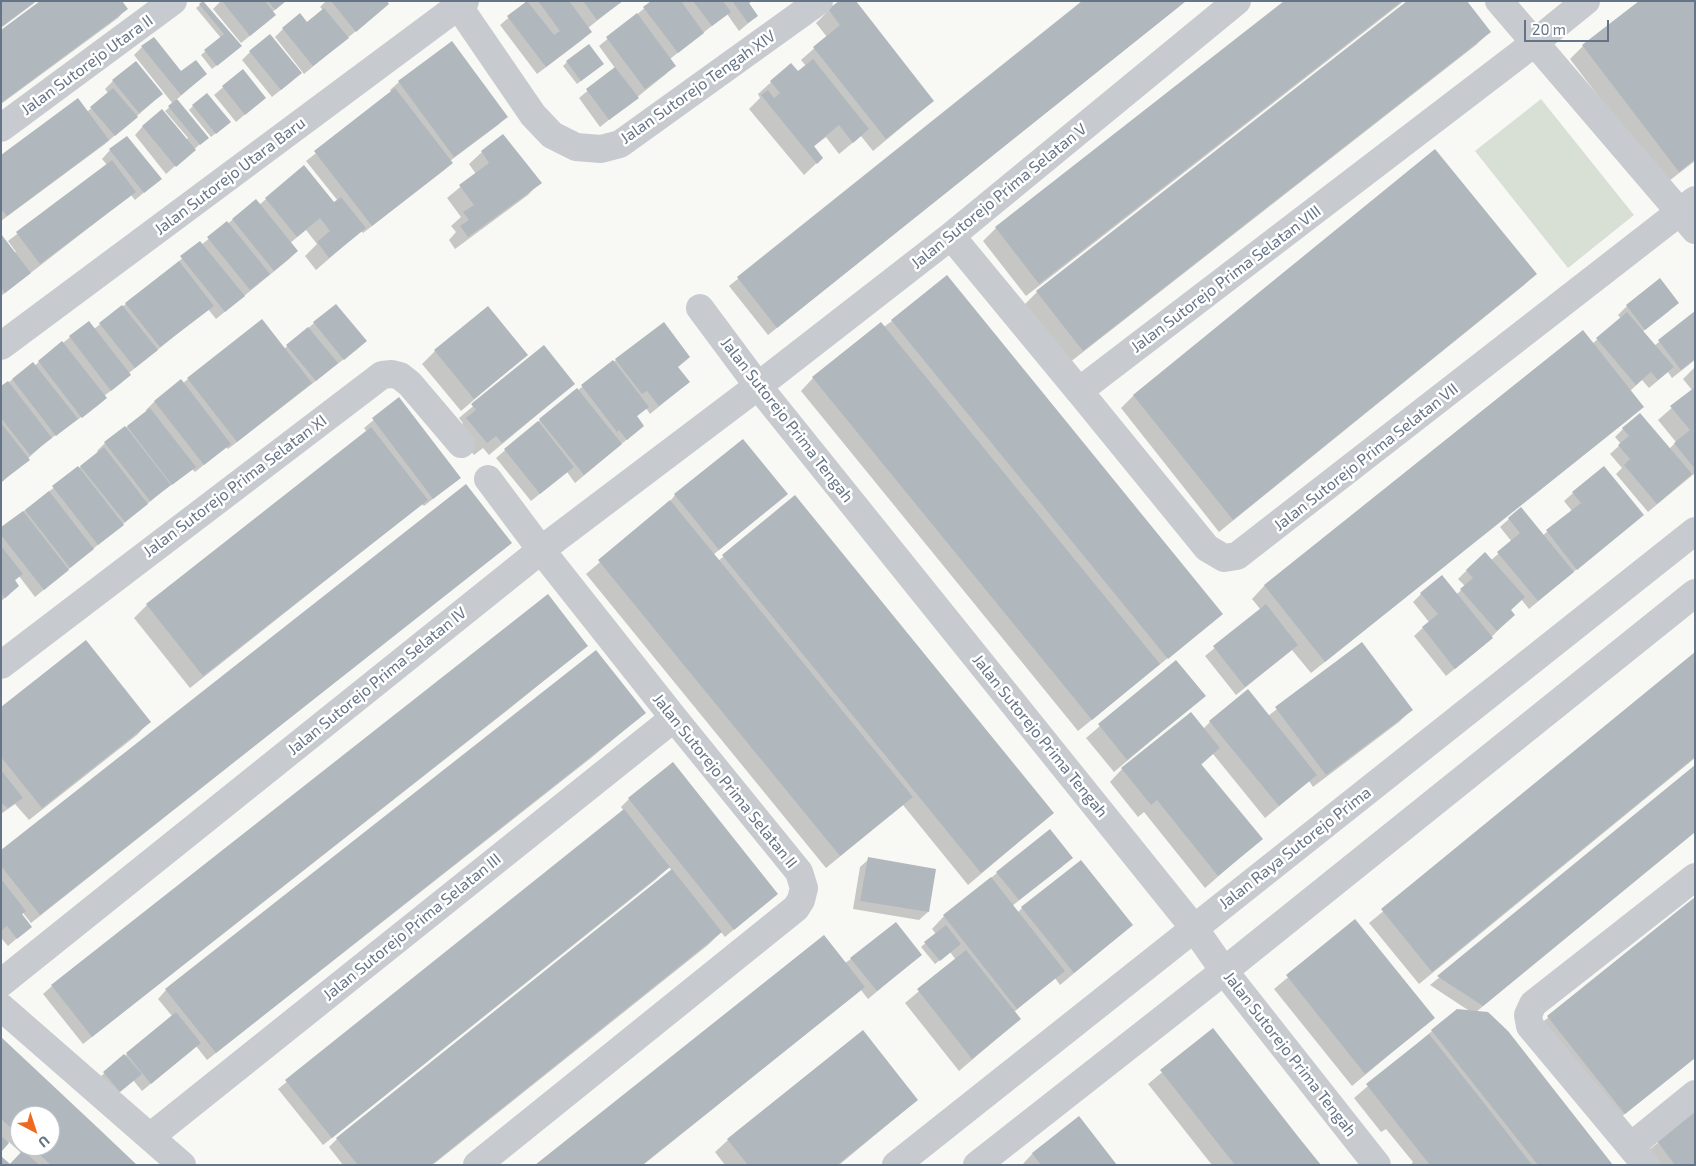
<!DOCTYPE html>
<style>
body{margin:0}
#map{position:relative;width:1696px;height:1166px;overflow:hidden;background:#f8f8f5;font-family:"Exo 2",sans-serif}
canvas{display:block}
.frame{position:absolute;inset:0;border:2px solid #657487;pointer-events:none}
.north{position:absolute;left:10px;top:1106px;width:50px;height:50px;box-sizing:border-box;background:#fff;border:1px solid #c1c7cf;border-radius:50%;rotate:140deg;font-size:14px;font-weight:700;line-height:20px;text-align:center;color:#657487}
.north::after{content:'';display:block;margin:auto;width:18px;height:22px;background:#ec6b21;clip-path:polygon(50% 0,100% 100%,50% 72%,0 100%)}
.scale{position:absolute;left:1524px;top:20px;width:85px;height:22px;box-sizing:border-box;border:2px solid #657487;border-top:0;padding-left:6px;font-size:15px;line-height:18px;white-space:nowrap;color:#657487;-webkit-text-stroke:4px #fff;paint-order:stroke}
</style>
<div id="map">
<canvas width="1696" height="1166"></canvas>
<div class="frame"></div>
<div class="north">U</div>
<div class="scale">20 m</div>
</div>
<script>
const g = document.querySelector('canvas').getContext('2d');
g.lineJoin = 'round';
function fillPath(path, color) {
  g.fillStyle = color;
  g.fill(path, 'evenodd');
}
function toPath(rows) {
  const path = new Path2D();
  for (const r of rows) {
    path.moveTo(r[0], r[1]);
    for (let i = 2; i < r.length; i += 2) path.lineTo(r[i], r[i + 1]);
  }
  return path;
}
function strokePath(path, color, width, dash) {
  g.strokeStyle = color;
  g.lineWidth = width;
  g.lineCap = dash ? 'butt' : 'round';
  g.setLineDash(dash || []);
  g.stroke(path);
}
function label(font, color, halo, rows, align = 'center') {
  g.font = font + ' "Exo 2",sans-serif';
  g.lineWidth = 5;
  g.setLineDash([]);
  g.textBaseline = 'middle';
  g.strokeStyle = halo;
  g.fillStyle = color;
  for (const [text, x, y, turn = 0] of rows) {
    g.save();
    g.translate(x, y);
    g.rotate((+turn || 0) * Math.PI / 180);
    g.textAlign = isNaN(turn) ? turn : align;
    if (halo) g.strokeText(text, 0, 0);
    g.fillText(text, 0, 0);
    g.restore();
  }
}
const green = toPath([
 [1541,99,1634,215,1568,268,1475,151]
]);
const shadow = toPath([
 [1,1,37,1,1,28],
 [221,1,286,1,272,12,266,23,241,43,213,9],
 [326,1,385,1,379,12,304,74,275,37,283,29,306,23,323,10,320,7],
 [525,1,622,1,588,28,590,32,582,40,537,74,500,25,525,4],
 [653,1,751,1,748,4,757,16,739,31,727,14,670,59,675,65,666,74,600,127,579,98,615,68,599,46],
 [1084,1,1186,1,768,335,729,286],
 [1286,1,1404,1,1026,296,983,241,996,228],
 [1641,1,1695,1,1695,161,1665,184,1570,59,1583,46],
 [204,2,236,50,212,69,201,55,221,38,196,8],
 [126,9,118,18,1,104,1,31],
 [829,10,933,101,873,151,861,136,839,154,826,137,813,147,822,158,804,175,749,109,760,98,758,94,791,64,798,73,806,66,801,60,827,37,816,23],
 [1489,32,1476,45,1069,363,1024,305,1037,292,1330,63],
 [451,43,506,117,498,125,450,161,452,163,443,171,363,233,361,231,316,270,305,256,317,244,306,230,290,243,297,251,288,260,216,319,208,309,129,373,121,383,104,396,106,398,97,406,46,442,1,483,1,388,33,364,34,366,89,322,94,329,173,267,199,242,201,245,256,201,259,205,304,167,334,204,338,201,306,161,392,93,390,90,399,82],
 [142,47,181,73,206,74,176,100,207,138,166,174,135,135,143,126,186,140,188,138,165,111,173,104,134,55],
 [250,52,292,81,272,97,242,60],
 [567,62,598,68,577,84,563,66],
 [242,71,264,98,236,122,214,95],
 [113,81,153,102,105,144,1,221,1,157,87,112,108,93,105,89],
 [193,106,225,126,211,137,189,110],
 [110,150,160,179,135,200,131,195,1,296,1,236,14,253,16,252,8,241,107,165,102,159],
 [1435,151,1536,274,1523,286,1219,532,1121,408,1133,396],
 [482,152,540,182,528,195,455,249,449,240,456,232,451,226,461,217,447,198,476,174,469,164],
 [1659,280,1669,311,1642,332,1654,346,1695,312,1695,360,1672,378,1668,372,1649,388,1642,380,1630,391,1642,406,1629,419,1311,673,1292,650,1236,695,1205,656,1261,610,1252,599,1264,586,1583,332,1592,344,1621,319,1618,315,1627,306],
 [262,321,284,349,314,323,357,349,228,449,226,447,195,472,192,469,163,491,35,597,19,576,14,581,9,595,1,601,1,529,98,453,97,451,105,443,147,412,146,410,154,402,181,380,183,383],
 [892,321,1222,614,1078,731,801,391,813,378],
 [544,347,574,384,489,455,483,448,474,455,454,431,463,423,459,418],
 [435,351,526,355,461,411,422,364],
 [616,360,677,368,689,382,650,414,646,408,636,417,643,426,575,483,567,472,531,501,496,458,540,420],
 [1695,367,1695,473,1648,512,1616,474,1622,468,1610,454,1621,444,1615,437,1623,429,1669,449,1676,442,1658,420,1692,390,1683,379],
 [399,399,459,478,424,506,422,504,190,688,134,618,147,605,367,432,364,428],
 [742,440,787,494,713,555,718,561,795,497,1053,813,968,885,903,805,826,868,586,574,667,505,675,495],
 [1573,493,1642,515,1529,609,1521,599,1509,610,1505,623,1483,646,1446,676,1414,636,1429,622,1413,602,1421,594,1456,595,1465,586,1458,579,1467,570,1490,561,1512,542,1500,527,1520,509,1542,536,1572,511,1564,501],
 [511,543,31,923,23,913,21,915,30,927,8,946,1,938,1,852],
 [1362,643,1411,710,1399,722,1313,787,1309,781,1265,818,1213,754,1201,765,1261,839,1205,888,1144,812,1138,817,1110,782,1122,769,1203,729,1210,722,1268,716],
 [586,646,509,709,83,1044,43,994,52,986],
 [1695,654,1695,758,1419,984,1369,923],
 [1176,661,1204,696,1114,772,1086,738],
 [1,709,149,722,137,735,29,820,15,804,1,814],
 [645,713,591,758,207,1060,196,1046,142,1091,133,1080,116,1095,100,1077,172,1016,158,999,166,990],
 [1695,767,1695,832,1476,1012,1611,1165,1411,1165,1413,1162,1386,1129,1381,1132,1354,1098,1432,1031,1471,1012,1430,985],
 [629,799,776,894,725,937,721,932,708,945,435,1163,431,1165,343,1165,329,1147,337,1139,672,871,669,867,655,880,323,1145,278,1089,624,811,621,807],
 [869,859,928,912,919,920,853,909,860,867],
 [1063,866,1012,906,1017,913,1022,908,1132,925,1060,985,1055,978,1014,1012,1020,1019,959,1071,905,1003,956,960,950,952,935,964,921,947,936,934,932,929,944,916,997,873],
 [1695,898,1695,1058,1616,1121,1539,1025],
 [1355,921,1433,1018,1352,1086,1274,989],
 [921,955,868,999,861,990,643,1165,537,1165,851,959],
 [1213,1030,1319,1165,1212,1165,1148,1084],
 [1,1039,135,1165,9,1165,21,1153,9,1142,1,1150],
 [20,1116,50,1116,50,1146,20,1146],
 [917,1100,839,1165,725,1165,715,1152,728,1140],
 [1695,1113,1695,1165,1660,1165,1649,1150],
 [1078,1118,1115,1165,1022,1165,1032,1154]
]);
const building = toPath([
 [1,1,36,1,1,27],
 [40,1,122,1,128,9,1,103,1,30],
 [203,1,242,46,217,66,204,50,224,34,199,4],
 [222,1,265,1,276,15,250,36],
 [268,1,286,1,275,10],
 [331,1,387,1,389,4,356,32],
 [527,1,554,35,560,31,538,1,569,1,592,32,546,67,507,16],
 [583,1,623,1,597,20],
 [651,1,681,1,704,33,678,53,643,7],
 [693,1,723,1,731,12,712,26],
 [732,1,752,1,749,3,758,16,748,23],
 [839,1,856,1,934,101,886,139,813,47,840,25,828,9],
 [1082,1,1186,1,777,328,737,277],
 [1284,1,1402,1,1039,284,995,227],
 [1407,1,1467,1,1491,32,1083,351,1036,291],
 [1639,1,1695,1,1695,159,1679,172,1582,45],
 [324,8,349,38,313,66,282,28,300,13,307,22],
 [637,13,676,66,645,89,606,37],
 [270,34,302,73,281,90,249,51],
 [154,37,181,71,196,60,207,74,181,95,141,46],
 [452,41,508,117,454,157,398,81],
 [589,44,604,64,581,81,566,61],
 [813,59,869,129,853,143,839,125,814,146,823,158,817,164,761,95,768,90,774,98,780,93,770,81,791,63,798,71],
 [136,61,163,94,139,113,112,80],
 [615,67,639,98,609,120,586,89],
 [243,69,266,98,245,115,222,86],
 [113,88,138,117,115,136,90,107],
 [395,88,453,163,372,226,314,151],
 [207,93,231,122,216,134,192,105],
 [78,98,109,140,7,216,1,209,1,155],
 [177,99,209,138,200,145,168,106],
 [162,109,196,150,176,167,142,126],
 [503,134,542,183,468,237,460,226,469,220,463,212,474,205,459,185,489,163,481,151],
 [127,136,162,179,144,193,109,149],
 [1435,149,1537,274,1233,520,1133,395],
 [112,160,136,192,40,264,16,232],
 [304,165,334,202,341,197,366,228,329,258,317,242,330,231,320,218,297,237,265,198],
 [256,199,298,251,274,271,232,219],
 [227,221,270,274,250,290,207,237],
 [1,234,31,273,5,293,1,288],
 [200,241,245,296,225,312,180,256],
 [179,261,214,306,160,347,125,303],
 [947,275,1223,614,1168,659,891,320],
 [1660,278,1679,303,1645,330,1626,305],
 [336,304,367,341,344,360,313,322],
 [122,305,158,350,135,368,99,323],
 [488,306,528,355,474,399,434,350],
 [1695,311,1695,359,1681,370,1658,340],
 [1627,312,1674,367,1658,380,1651,372,1636,385,1596,338],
 [262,319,312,383,237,442,187,378],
 [89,321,131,375,111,391,69,336],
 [664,322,690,357,678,367,690,382,659,406,647,391,642,394,615,359],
 [881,322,1160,664,1092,720,812,377],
 [308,327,338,363,316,381,286,345],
 [1583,330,1644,407,1325,662,1264,585],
 [62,341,107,398,82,418,38,361],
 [544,345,575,384,502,443,496,436,487,443,466,418,476,410,471,404],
 [613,360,649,407,637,416,644,426,627,440,619,430,617,432,581,385],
 [33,362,78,419,56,436,12,379],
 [181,379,231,444,204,465,154,401],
 [8,381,52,438,30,455,1,418,1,386],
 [1695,387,1695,469,1674,443,1690,430,1670,406],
 [577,388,622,444,584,475,539,419],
 [399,397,461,478,433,499,372,418],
 [150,408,196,467,172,485,127,426],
 [1640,413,1692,474,1657,504,1624,465,1630,459,1618,445,1629,436,1622,428],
 [538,421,574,467,540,494,504,449],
 [1,423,30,460,1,482],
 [125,426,171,485,150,501,104,442],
 [371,427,428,500,203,676,146,604],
 [743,439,788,494,719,550,674,494],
 [104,447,148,504,125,522,80,466],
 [78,466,124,525,98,545,52,486],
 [1604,466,1644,515,1577,570,1546,530,1581,503,1572,492],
 [466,484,512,543,40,915,1,866,1,850],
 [49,491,94,549,70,568,25,510],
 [795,495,1054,813,981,873,722,555],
 [670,500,913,797,840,856,598,560],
 [1521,507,1574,572,1538,601,1497,552,1520,533,1508,518],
 [23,511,69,570,44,590,1,535,1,527],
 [1,546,23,574,15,580,19,586,5,598,1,593],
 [1485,552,1525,597,1511,610,1515,615,1497,631,1460,589,1473,578,1466,570],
 [1442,575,1493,638,1455,669,1422,627,1438,614,1420,593],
 [548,594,588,646,92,1037,51,985],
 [1266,604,1298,645,1245,687,1213,646],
 [86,640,151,722,42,808,1,757,1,707],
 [1362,642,1413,710,1326,775,1275,707],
 [596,650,646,713,216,1053,165,989],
 [1695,652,1695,757,1432,972,1381,909],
 [1176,660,1206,696,1127,760,1098,724],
 [1248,689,1317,775,1279,806,1209,721],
 [1191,712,1220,748,1201,764,1263,839,1218,876,1157,800,1151,805,1121,768],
 [673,762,778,894,734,930,628,798],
 [1695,765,1695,832,1483,1006,1437,976],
 [1,770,23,798,8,808,1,803],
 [624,809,670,867,332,1138,285,1080],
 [1050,829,1073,858,1019,900,996,872],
 [868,857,936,869,929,912,860,901],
 [1081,860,1133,925,1074,973,1021,907],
 [672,869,722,932,431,1165,358,1165,336,1138],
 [991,877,1065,971,1017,1009,943,915],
 [1,879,26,911,22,914,32,927,17,939,7,926,1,931],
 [1695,897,1695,1058,1625,1114,1547,1016],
 [1355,919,1435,1018,1365,1074,1286,975],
 [896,922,922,955,877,991,850,958],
 [946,925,961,944,940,961,924,942],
 [824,935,865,987,715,1107,642,1165,535,1165],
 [966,950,1021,1019,972,1059,917,989],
 [1457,1009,1488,1012,1508,1031,1613,1165,1538,1165,1431,1030],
 [176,1012,201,1043,151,1084,126,1053],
 [1213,1028,1300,1139,1321,1165,1235,1165,1160,1070],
 [863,1030,918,1100,837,1165,748,1165,727,1139],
 [1429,1034,1484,1103,1532,1165,1430,1165,1395,1121,1366,1084],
 [1,1037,97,1127,137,1165,51,1165,30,1146,50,1146,50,1116,20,1116,20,1136,1,1119],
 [124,1054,142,1074,120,1092,103,1072],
 [1695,1111,1695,1165,1675,1165,1657,1141],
 [1079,1116,1117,1165,1041,1165,1032,1153],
 [1,1136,9,1143,1,1152],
 [23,1150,39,1165,1,1165,1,1156,10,1164]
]);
const minor = toPath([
 [455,1,533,115,552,135,576,147,601,149,620,144,819,1],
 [1499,1,1695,230],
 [1,128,173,1],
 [951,236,1079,391,1533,44,1586,1],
 [700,308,758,386,1194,928,1224,971,1377,1165],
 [1,346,465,1],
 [1079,391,1207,548,1224,558,1237,556,1695,200],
 [1,665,382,375,392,374,400,376,410,384,461,444],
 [1,983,541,550,758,386,951,236,1237,1],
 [1,1007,182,1165],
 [150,1137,674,718],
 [1631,1146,1695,1094],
 [477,1165,796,908,801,900,804,888,799,872,674,718,541,550,488,479],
 [896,1165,1695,531],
 [977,1165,1224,971,1695,593],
 [1646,1165,1530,1026,1528,1015,1533,1004,1695,877]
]);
const streetNames = [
 ["Jalan Sutorejo Utara II",87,65,-36],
 ["Jalan Sutorejo Tengah XIV",698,87,-35],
 ["Jalan Sutorejo Utara Baru",230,176,-37],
 ["Jalan Sutorejo Prima Selatan V",999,196,-39],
 ["Jalan Sutorejo Prima Selatan VIII",1226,279,-37],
 ["Jalan Sutorejo Prima Tengah",787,420,52],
 ["Jalan Sutorejo Prima Selatan VII",1366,457,-38],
 ["Jalan Sutorejo Prima Selatan XI",235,486,-37],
 ["Jalan Sutorejo Prima Selatan IV",377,681,-39],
 ["Jalan Sutorejo Prima Tengah",1040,736,51],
 ["Jalan Sutorejo Prima Selatan II",725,781,51],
 ["Jalan Raya Sutorejo Prima",1295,848,-38],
 ["Jalan Sutorejo Prima Selatan III",412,927,-39],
 ["Jalan Sutorejo Prima Tengah",1290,1054,52]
];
fillPath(green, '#d8e0d6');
fillPath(shadow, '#0003');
fillPath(building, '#b0b7bd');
strokePath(minor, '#c7cace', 28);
label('16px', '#657487', '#fff', streetNames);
</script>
